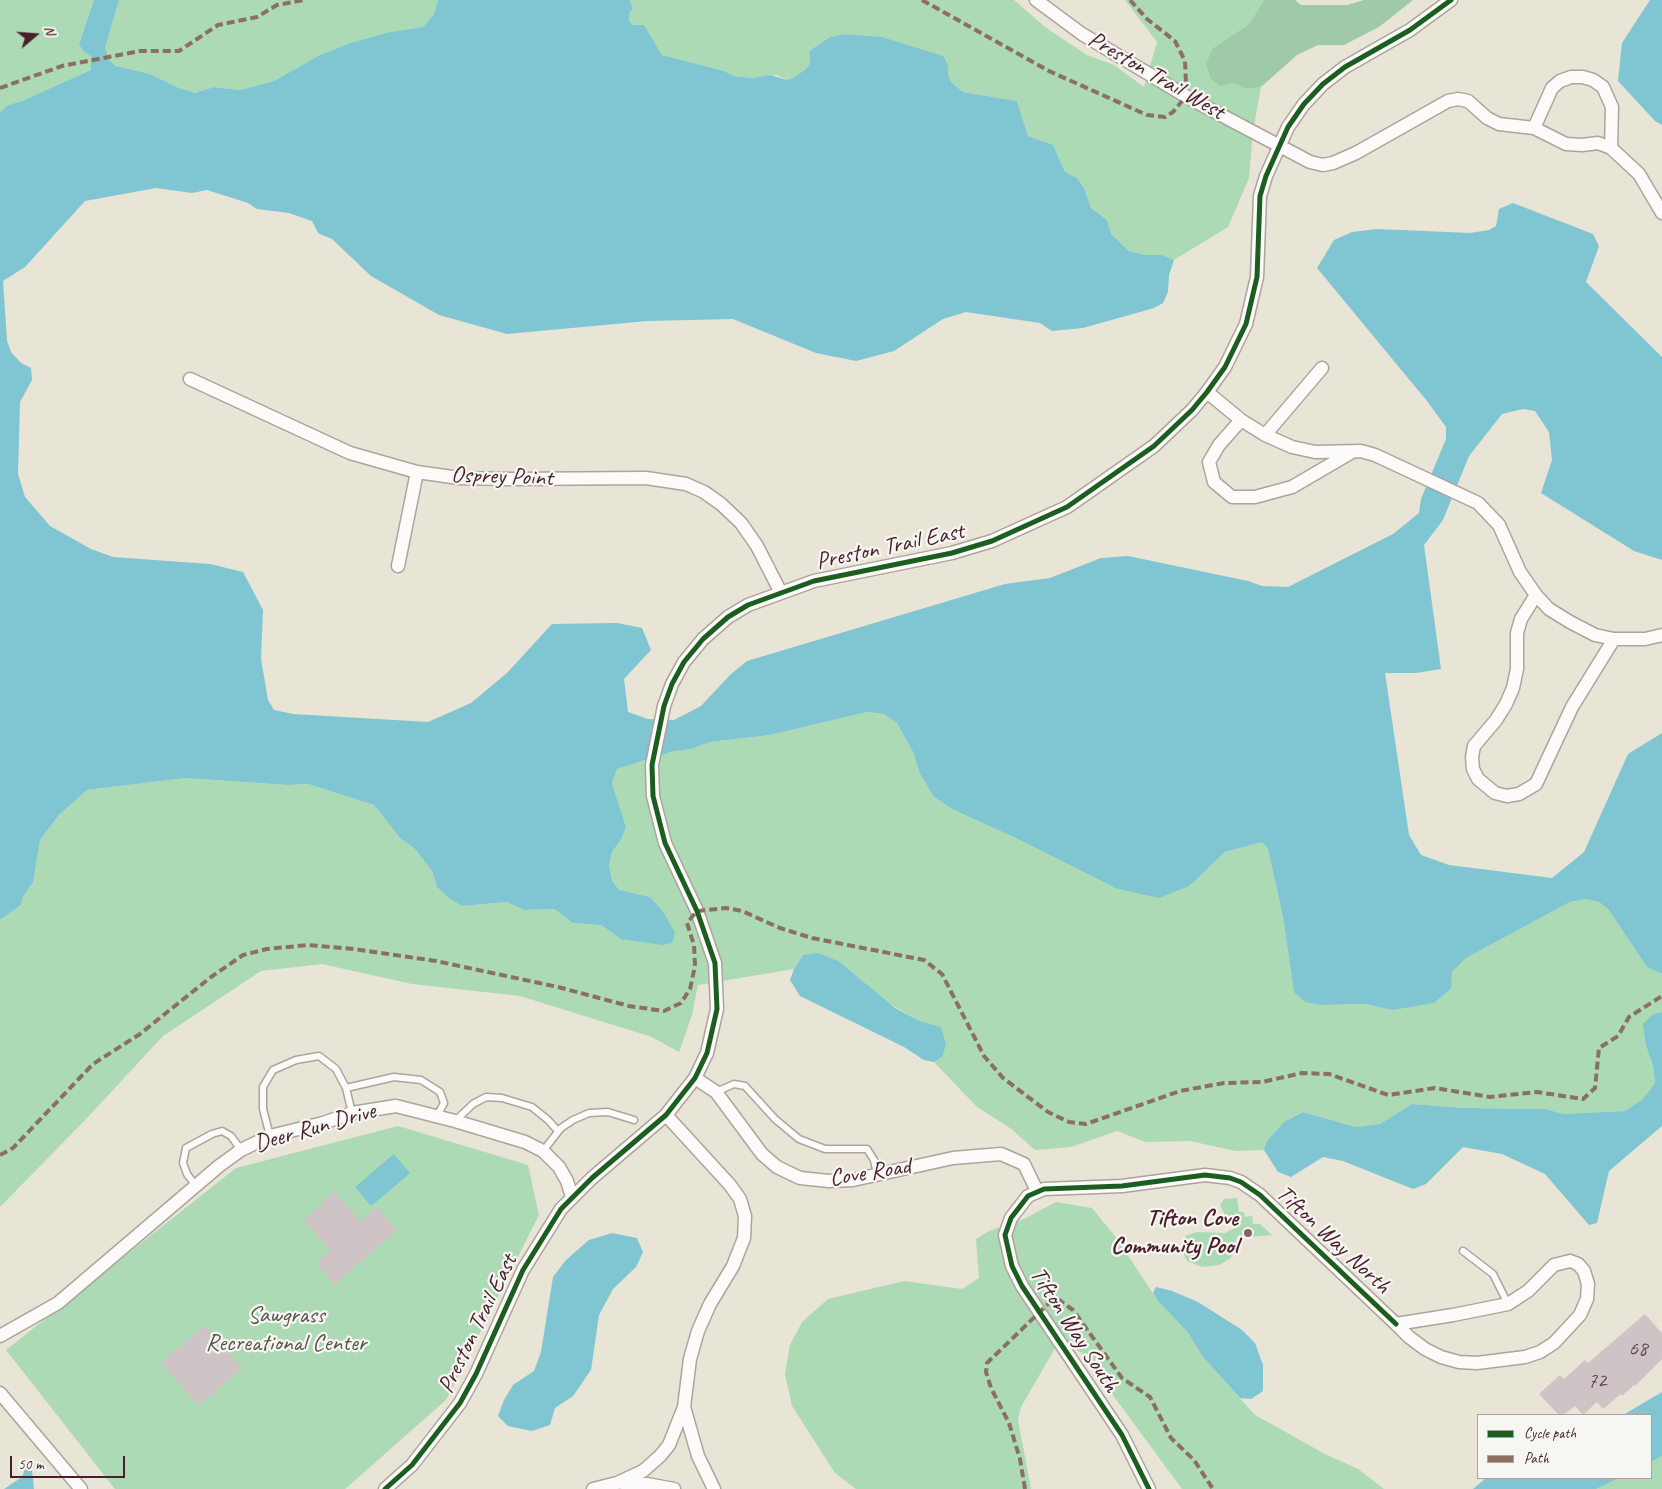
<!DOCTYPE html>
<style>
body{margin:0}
#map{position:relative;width:1662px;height:1489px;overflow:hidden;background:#e8e4d6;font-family:Caveat,sans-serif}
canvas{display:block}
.legend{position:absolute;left:1477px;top:1414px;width:175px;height:65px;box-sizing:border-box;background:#f6f6f2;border:1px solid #b1a0a2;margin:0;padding:6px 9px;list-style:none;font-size:15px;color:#4a1f2b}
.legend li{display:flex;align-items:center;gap:10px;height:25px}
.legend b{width:25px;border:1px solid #b1a0a2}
.north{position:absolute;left:10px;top:10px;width:50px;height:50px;-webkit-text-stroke:4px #f6f6f2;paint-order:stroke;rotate:72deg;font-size:14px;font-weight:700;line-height:20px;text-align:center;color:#4a1f2b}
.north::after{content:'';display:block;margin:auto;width:18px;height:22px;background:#4a1f2b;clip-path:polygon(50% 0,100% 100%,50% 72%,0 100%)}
.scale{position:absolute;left:10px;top:1456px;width:115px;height:22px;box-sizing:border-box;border:2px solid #4a1f2b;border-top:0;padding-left:6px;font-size:15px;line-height:18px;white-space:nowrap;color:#4a1f2b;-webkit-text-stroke:4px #f6f6f2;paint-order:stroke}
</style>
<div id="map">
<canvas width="1662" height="1489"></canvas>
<ul class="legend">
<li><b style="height:6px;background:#1b5e20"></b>Cycle path</li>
<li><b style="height:6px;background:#8d6e63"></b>Path</li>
</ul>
<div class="north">N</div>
<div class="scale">50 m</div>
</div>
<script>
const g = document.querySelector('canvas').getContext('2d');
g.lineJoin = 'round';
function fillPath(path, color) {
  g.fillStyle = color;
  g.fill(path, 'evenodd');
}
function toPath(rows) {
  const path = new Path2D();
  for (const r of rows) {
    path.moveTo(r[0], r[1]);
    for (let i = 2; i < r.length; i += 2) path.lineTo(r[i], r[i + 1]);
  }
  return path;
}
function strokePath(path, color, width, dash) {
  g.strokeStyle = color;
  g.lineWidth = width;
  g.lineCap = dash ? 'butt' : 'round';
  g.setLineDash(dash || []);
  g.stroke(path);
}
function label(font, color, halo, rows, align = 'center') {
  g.font = font + ' Caveat,sans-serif';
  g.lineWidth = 4.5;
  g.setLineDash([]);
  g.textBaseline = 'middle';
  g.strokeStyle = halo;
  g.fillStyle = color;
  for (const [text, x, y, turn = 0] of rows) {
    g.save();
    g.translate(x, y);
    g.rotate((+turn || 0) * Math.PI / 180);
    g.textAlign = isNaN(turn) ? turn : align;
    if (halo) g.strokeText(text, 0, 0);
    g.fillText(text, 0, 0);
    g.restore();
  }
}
const green = toPath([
 [0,0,94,0,79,44,91,56,91,70,22,101,8,105,0,112],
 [119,0,438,0,434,14,423,27,390,32,318,56,274,81,240,90,214,87,195,93,179,88,150,74,116,66,110,61,105,48],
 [630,0,1014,0,1045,27,1087,55,1114,65,1144,87,1157,42,1125,0,1264,0,1249,24,1213,48,1234,83,1246,89,1261,87,1253,131,1249,178,1228,227,1174,260,1162,255,1146,255,1129,251,1111,234,1107,220,1091,208,1084,188,1077,178,1065,172,1053,145,1028,136,1017,101,963,92,951,82,948,74,948,65,844,34,830,37,809,51,810,63,807,68,794,77,787,80,776,75,753,78,734,76,724,71,662,55,644,25,632,25,629,20,629,13,633,9],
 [867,712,884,714,897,723,913,752,920,774,933,796,952,809,1022,841,1115,888,1208,868,1225,852,1262,842,1268,849,1283,917,1294,991,1321,1005,1365,1004,1392,1010,1452,972,1466,958,1570,902,1585,899,1599,902,1608,909,1647,967,1662,974,1662,1012,1653,1014,1646,1046,1653,1065,1655,1083,1643,1099,1625,1111,1564,1114,1545,1109,1466,1108,1412,1104,1380,1124,1356,1127,1303,1112,1284,1122,1267,1141,1264,1150,1236,1151,1190,1141,1146,1142,1117,1131,1071,1147,1035,1150,1010,1128,977,1107,934,1062,942,1057,941,1027,920,1021,803,955,794,969,698,985,692,1015,679,1052,652,1037,520,996,412,984,322,964,261,971,163,1036,88,1117,0,1207,0,920,21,905,23,897,33,882,40,840,59,815,87,790,185,778,288,785,308,784,374,805,400,838,414,848,432,871,437,887,462,906,507,902,524,910,554,909,573,923,601,925,621,939,650,897,619,890,612,880,609,865,612,852,622,838,626,827,612,783,617,769,674,751,691,749,710,742,770,735],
 [398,1126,528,1165,539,1215,446,1400,345,1489,115,1489,6,1350,236,1168],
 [1237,1198,1239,1212,1244,1212,1245,1217,1252,1216,1253,1224,1260,1224,1272,1235,1241,1238,1239,1234,1235,1242,1231,1258,1219,1265,1202,1267,1187,1261,1181,1249,1185,1236,1197,1232,1225,1233,1235,1228,1233,1218,1226,1217,1220,1205,1224,1199],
 [1056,1202,1092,1208,1115,1236,1158,1301,1188,1331,1203,1357,1255,1415,1325,1454,1358,1469,1384,1489,1182,1489,1082,1353,1059,1341,1021,1407,1018,1420,1031,1489,856,1489,835,1473,792,1406,785,1374,790,1345,802,1322,828,1299,904,1281,962,1289,979,1278,976,1239,989,1231,1024,1219],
 [1662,1456,1662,1489,1596,1489,1619,1478,1651,1478,1651,1462]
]);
const forest = toPath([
 [1264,0,1295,0,1301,5,1347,5,1364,0,1413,0,1379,27,1344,45,1318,45,1297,55,1261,87,1246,89,1234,83,1220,86,1211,79,1206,64,1213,48,1249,24]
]);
const water = toPath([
 [94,0,119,0,105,48,110,61,116,66,150,74,179,88,195,93,214,87,240,90,274,81,318,56,351,43,390,32,423,27,434,14,438,0,630,0,633,9,629,13,629,20,632,25,644,25,662,55,724,71,734,76,753,78,770,75,787,80,793,78,807,68,810,63,809,51,830,37,844,34,882,37,943,56,948,65,948,74,951,82,963,92,1017,101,1028,136,1053,145,1065,172,1077,178,1084,188,1091,208,1107,220,1111,234,1129,251,1146,255,1162,255,1174,260,1169,275,1168,292,1163,303,1154,308,1083,328,1052,331,1040,323,966,312,943,319,894,351,856,361,816,353,733,319,647,321,507,334,439,315,371,276,332,239,318,233,312,221,289,213,257,209,248,203,207,190,192,193,156,188,85,201,25,267,3,281,7,341,11,352,21,363,31,368,32,380,20,402,18,474,25,497,50,526,91,549,113,557,210,564,243,572,263,610,261,659,268,700,274,710,293,714,428,722,471,703,507,673,552,624,617,623,642,628,651,650,624,679,628,712,648,719,674,720,701,706,731,674,747,661,1005,584,1050,578,1101,558,1128,556,1248,581,1262,586,1288,587,1393,534,1419,513,1421,499,1446,439,1446,427,1427,401,1317,268,1334,240,1352,232,1377,229,1470,233,1489,230,1496,226,1499,209,1513,203,1593,234,1599,246,1586,282,1662,357,1662,560,1634,551,1541,493,1552,460,1549,432,1535,411,1523,409,1502,414,1469,456,1443,520,1424,545,1441,669,1416,673,1385,673,1409,835,1421,855,1449,865,1552,878,1584,852,1628,754,1662,733,1662,974,1647,967,1608,909,1599,902,1585,899,1570,902,1466,958,1452,972,1451,988,1434,1003,1392,1010,1365,1004,1321,1005,1305,1002,1294,992,1283,917,1268,849,1262,842,1225,852,1189,886,1159,898,1115,888,1022,841,952,809,933,796,920,774,913,752,897,723,884,714,867,712,770,735,710,742,691,749,674,751,617,769,612,783,626,827,622,838,612,852,609,865,612,880,619,890,650,897,664,913,675,933,672,943,662,945,621,939,601,925,573,923,554,909,524,910,507,902,462,906,449,898,437,887,432,871,414,848,400,838,374,805,308,784,288,785,185,778,87,790,59,815,40,840,33,882,23,897,21,905,0,920,0,112,8,105,22,101,91,70,91,56,84,52,79,44],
 [1650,0,1662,0,1662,125,1655,121,1618,81,1622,43],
 [818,953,838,961,895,1008,920,1021,941,1027,946,1045,942,1057,934,1062,924,1060,904,1047,800,996,790,980,794,969,803,955],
 [1662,1012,1662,1126,1609,1171,1597,1223,1589,1225,1545,1174,1502,1154,1463,1147,1426,1184,1413,1189,1343,1161,1323,1157,1291,1177,1278,1172,1264,1150,1267,1141,1284,1122,1303,1112,1356,1127,1380,1124,1412,1104,1466,1108,1545,1109,1564,1114,1625,1111,1643,1099,1655,1083,1653,1065,1646,1046,1643,1024,1653,1014],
 [394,1154,410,1173,371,1206,355,1187],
 [612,1233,637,1238,643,1252,636,1267,613,1289,599,1315,591,1370,573,1396,555,1408,550,1425,532,1431,508,1426,498,1416,504,1400,513,1385,534,1371,541,1352,553,1277,566,1260,589,1240],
 [1156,1287,1172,1291,1198,1302,1242,1330,1255,1343,1263,1365,1263,1391,1251,1399,1240,1398,1203,1357,1187,1331,1158,1301,1153,1293],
 [1662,1392,1662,1456,1651,1462,1651,1415,1623,1415],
 [25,1469,32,1471,34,1489,4,1489,22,1477],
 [1486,1478,1619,1478,1596,1489,1473,1489]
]);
const building = toPath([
 [335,1192,360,1221,377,1207,397,1230,334,1285,316,1263,330,1251,304,1220],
 [1645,1314,1662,1333,1662,1359,1635,1386,1634,1385,1622,1396,1621,1394,1603,1409,1597,1402,1583,1415,1575,1406,1563,1415,1559,1415,1539,1394,1560,1375,1564,1379,1585,1360,1588,1363],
 [205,1325,242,1368,199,1406,161,1363]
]);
const lane = toPath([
 [346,1088,394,1077,421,1080,440,1092,444,1103,437,1116],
 [716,1092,734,1084,745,1086,775,1119,799,1139,825,1149,867,1149,874,1160,877,1174],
 [455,1121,473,1104,486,1097,502,1098,532,1107,548,1120,558,1131],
 [270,1136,263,1109,263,1087,273,1070,296,1060,319,1056,336,1069,346,1088,352,1113],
 [543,1151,561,1128,573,1120,589,1113,608,1112,634,1120],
 [196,1186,187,1174,183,1163,186,1148,212,1134,222,1131,231,1136,241,1150],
 [1463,1251,1493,1274,1508,1304]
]);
const street = toPath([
 [1036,0,1082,34,1189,98,1310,162,1323,165,1333,163,1356,153,1448,101,1458,99,1468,101,1487,118,1499,124,1534,128,1566,144,1582,145,1598,143,1611,148],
 [1534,128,1552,88,1560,81,1571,77,1583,77,1593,80,1603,87,1612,107,1611,148,1639,174,1662,213],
 [190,379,350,453,417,472,459,478,508,479,646,478,686,484,704,492,721,504,741,523,757,546,780,591],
 [1207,392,1241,420,1265,435,1292,447,1315,452,1361,451,1375,455,1478,503,1499,525,1520,572,1536,595,1549,609,1570,622,1595,635,1614,639,1645,639,1662,635],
 [1241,420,1219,445,1209,462,1214,482,1232,497,1255,497,1292,487,1352,452],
 [1265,435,1322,368],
 [398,566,417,472],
 [1536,595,1521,619,1517,633,1517,669,1513,688,1506,704,1496,720,1474,746,1472,757,1473,769,1478,779,1495,793,1507,796,1519,794,1536,784,1572,707,1614,639],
 [695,1078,716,1092,762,1154,777,1167,800,1178,829,1181,853,1180,953,1158,1001,1154,1024,1164,1037,1191],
 [1570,1261,1578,1264,1584,1271,1588,1284,1587,1299,1580,1315,1554,1343,1540,1352,1525,1357,1477,1363,1459,1362,1441,1357,1425,1349,1409,1337,1396,1324,1453,1315,1508,1304,1528,1291,1554,1265,1570,1261],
 [0,1336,58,1303,219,1166,241,1150,270,1136,323,1123,352,1113,396,1106,455,1121,525,1142,543,1151,559,1167,567,1181,572,1197],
 [0,1393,81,1489],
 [684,1407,698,1456,714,1489],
 [622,1483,647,1484,674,1489],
 [385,1489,412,1465,460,1403,476,1374,523,1270,561,1209,592,1178,666,1115,695,1078,707,1053,717,1009,715,963,697,911,665,843,653,796,652,765,664,706,672,684,684,662,703,639,728,617,748,605,814,581,952,553,992,541,1067,507,1154,446,1192,410,1207,392,1225,367,1246,324,1257,277,1260,196,1266,176,1288,127,1304,104,1323,84,1345,67,1410,30,1451,0],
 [593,1489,617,1483,643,1471,660,1456,669,1445,684,1407,690,1359,698,1331,710,1304,733,1266,744,1238,745,1216,740,1199,730,1185,666,1115],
 [1149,1489,1122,1435,1022,1286,1012,1266,1005,1235,1011,1218,1028,1196,1044,1189,1122,1186,1205,1175,1230,1178,1241,1182,1260,1195,1396,1324]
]);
const quiet = toPath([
 [922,0,1049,71,1147,115,1165,117,1173,112,1182,101],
 [1130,0,1147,19,1175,41,1185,61,1186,84],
 [0,88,62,66,140,51,179,51,218,25,257,17,277,5,304,0],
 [0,1155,13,1148,93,1064,140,1034,211,977,243,955,267,949,308,945,354,949,436,961,558,987,629,1006,664,1011,681,1003,690,989,695,966,694,945,687,923,697,911,726,908,742,911,780,928,812,938,924,960,942,974,984,1056,1003,1078,1048,1112,1069,1122,1086,1124,1180,1091,1224,1083,1262,1082,1302,1073,1329,1074,1388,1095,1435,1088,1490,1097,1537,1092,1583,1099,1595,1088,1599,1048,1618,1036,1629,1017,1662,996],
 [1025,1489,1020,1459,1009,1423,991,1388,986,1372,987,1363,1049,1303,1059,1300,1073,1310,1122,1378,1150,1397,1171,1438,1194,1460,1213,1489]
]);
const cycleway = toPath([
 [385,1489,412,1465,460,1403,476,1374,523,1270,561,1209,592,1178,666,1115,695,1078,707,1053,717,1009,715,963,697,911,665,843,653,796,652,765,664,706,672,684,684,662,703,639,728,617,748,605,814,581,952,553,992,541,1067,507,1154,446,1192,410,1207,392,1225,367,1246,324,1257,277,1260,196,1266,176,1288,127,1304,104,1323,84,1345,67,1410,30,1451,0],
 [1149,1489,1122,1435,1022,1286,1012,1266,1005,1235,1011,1218,1028,1196,1044,1189,1122,1186,1205,1175,1230,1178,1241,1182,1260,1195,1396,1324]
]);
const markers = [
 [1248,1233,5,"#816467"]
];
const numberNames = [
 ["68",1638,1349],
 ["72",1597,1381]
];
const streetNames = [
 ["Preston Trail West",1156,76,30],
 ["Osprey Point",502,477,2],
 ["Preston Trail East",890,547,-12],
 ["Deer Run Drive",315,1128,-16],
 ["Cove Road",870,1173,-9],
 ["Tifton Way North",1333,1240,43],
 ["Preston Trail East",478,1324,-64],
 ["Tifton Way South",1074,1330,57]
];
const poiNames = [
 ["Tifton Cove",1238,1219],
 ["Community Pool",1238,1247]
];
const parkNames = [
 ["Sawgrass",286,1316],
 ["Recreational Center",286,1344]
];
fillPath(green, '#abdab4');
fillPath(forest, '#9ecaa7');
fillPath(water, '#7fc5d2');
fillPath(building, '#cfc4c5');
strokePath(lane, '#aca49d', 9);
strokePath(street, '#aca49d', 15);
strokePath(lane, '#fcfbf9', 6);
strokePath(street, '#fcfbf9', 12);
strokePath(quiet, '#8d6e63', 4, [8, 4]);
strokePath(cycleway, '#1b5e20', 5);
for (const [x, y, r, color] of markers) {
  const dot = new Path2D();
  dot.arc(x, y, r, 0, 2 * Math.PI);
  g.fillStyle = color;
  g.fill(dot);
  strokePath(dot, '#f6f6f2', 2);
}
label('21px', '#6b4852', null, numberNames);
label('24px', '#4a1f2b', '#f6f6f2', streetNames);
label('bold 24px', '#4a1f2b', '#f6f6f2', poiNames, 'right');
label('24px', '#58554c', '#f6f6f2', parkNames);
</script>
